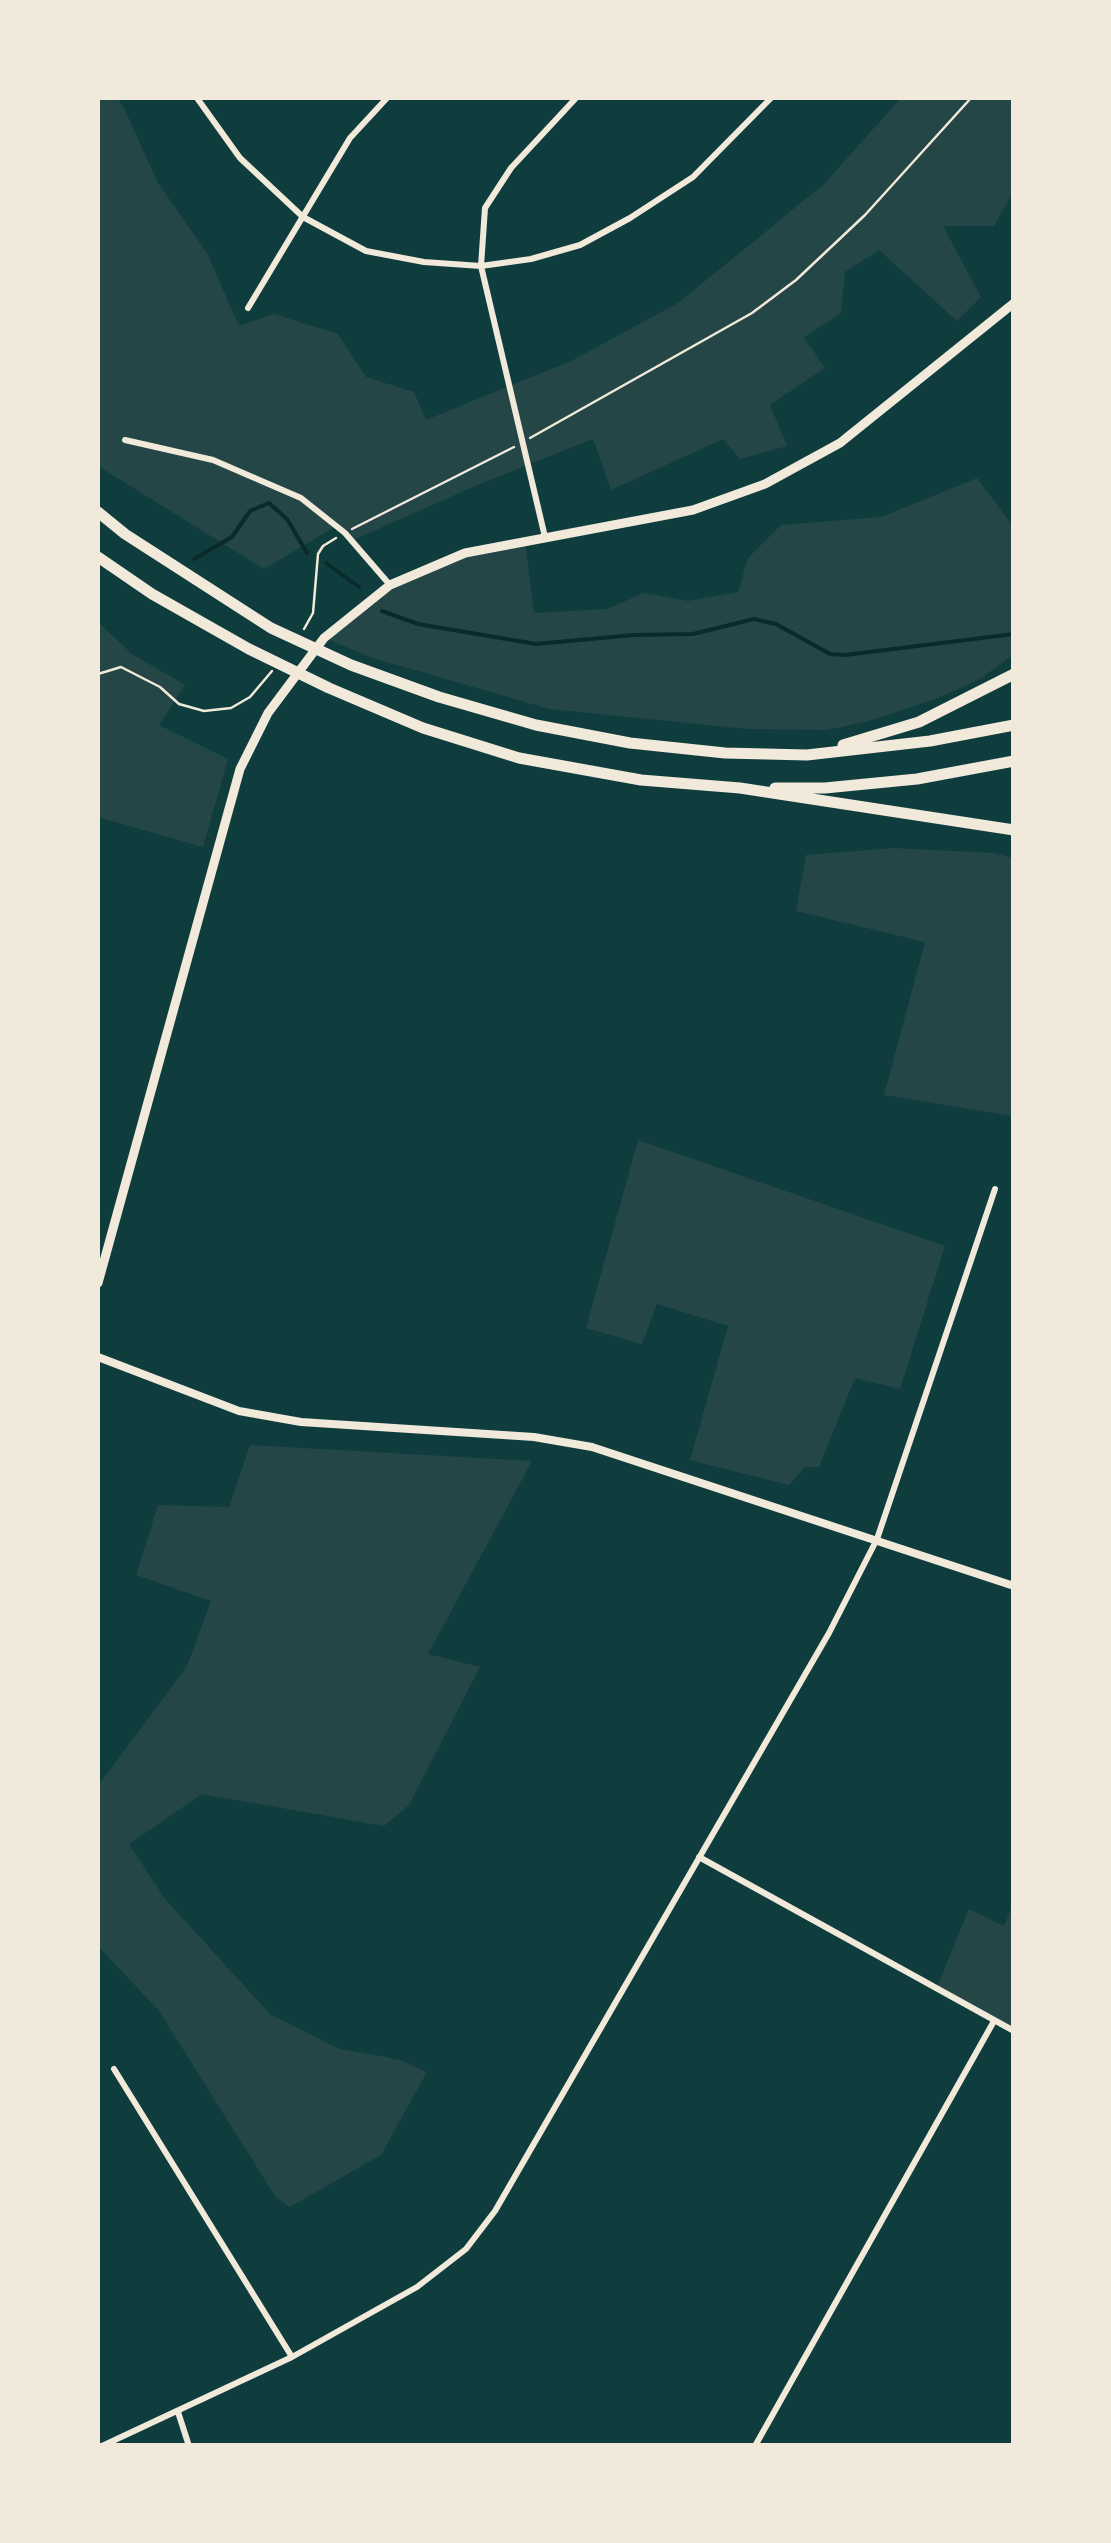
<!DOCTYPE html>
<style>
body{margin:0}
#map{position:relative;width:1111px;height:2543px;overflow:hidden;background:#0f3d3e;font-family:Montserrat,sans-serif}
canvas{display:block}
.frame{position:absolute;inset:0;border:100px solid #f1e9da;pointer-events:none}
</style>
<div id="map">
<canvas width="1111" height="2543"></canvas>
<div class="frame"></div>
</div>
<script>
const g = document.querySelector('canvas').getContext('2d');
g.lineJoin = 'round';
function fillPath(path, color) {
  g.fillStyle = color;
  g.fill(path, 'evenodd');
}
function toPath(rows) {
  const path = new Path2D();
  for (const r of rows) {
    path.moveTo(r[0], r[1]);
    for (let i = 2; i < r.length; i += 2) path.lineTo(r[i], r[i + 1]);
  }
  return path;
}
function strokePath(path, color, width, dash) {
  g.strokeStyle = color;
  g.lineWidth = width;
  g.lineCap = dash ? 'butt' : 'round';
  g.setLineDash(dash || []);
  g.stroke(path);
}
const green = toPath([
 [98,98,117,98,125,110,158,183,207,253,239,326,274,314,338,334,366,377,414,392,426,420,573,360,678,303,823,185,901,98,1013,98,1013,192,994,226,943,226,981,297,957,321,879,250,845,272,841,313,804,337,825,368,770,405,787,446,740,459,723,439,611,490,593,439,482,483,351,541,338,525,264,569,98,466],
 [977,478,1013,526,1013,655,980,679,938,698,869,721,826,730,747,729,549,709,370,657,324,638,390,585,465,553,525,541,534,613,607,609,644,593,688,601,738,592,748,558,781,525,881,517],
 [98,622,132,654,185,685,159,725,228,759,203,847,98,817],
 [894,848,994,853,1013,858,1013,1116,884,1095,925,942,796,911,806,855],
 [638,1140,945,1246,900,1389,855,1378,819,1467,805,1467,789,1485,690,1460,728,1326,657,1304,642,1344,586,1328],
 [250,1445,532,1461,428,1654,480,1667,409,1805,384,1826,202,1794,129,1844,166,1900,270,2014,337,2048,400,2060,427,2072,381,2155,290,2207,275,2196,159,2011,98,1946,98,1786,187,1666,211,1601,136,1575,158,1505,229,1507],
 [1013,1903,1013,2027,936,1989,969,1909,1004,1926]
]);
const stream = toPath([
 [194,559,232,537,250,511,269,503,287,519,307,553],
 [326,563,359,587],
 [382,611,418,624,536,644,634,635,693,634,754,619,776,624,830,654,845,655,1014,634]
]);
const path = toPath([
 [530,438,752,313,796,280,865,215,971,98],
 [352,529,514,447],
 [304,629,313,613,318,554,323,546,336,538],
 [98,674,121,667,160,687,179,704,204,711,231,708,250,697,272,671]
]);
const minor = toPath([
 [197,98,240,158,303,217,366,251,424,262,481,266,531,259,580,245,630,218,693,177,771,98],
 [248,308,350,138,387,98],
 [125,440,213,460,301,498,345,533,390,585],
 [545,537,481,266,485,208,511,168,576,98],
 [699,1857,1014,2031],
 [114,2069,292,2357],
 [178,2412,189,2446],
 [102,2446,292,2357,417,2287,466,2249,495,2211,829,1633,877,1539,995,1189],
 [755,2446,994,2021]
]);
const tertiary = toPath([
 [98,1357,239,1411,301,1422,534,1437,592,1447,1014,1586]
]);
const secondary = toPath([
 [98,1283,240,769,268,713,324,638,390,585,465,553,693,510,765,484,840,443,1014,303]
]);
const motorway = toPath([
 [98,512,125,534,271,628,351,665,439,697,536,725,630,743,725,753,807,755,930,741,1014,725],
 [98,557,152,594,249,649,329,688,423,728,519,758,641,780,740,788,1014,830],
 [843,745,919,722,1014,674],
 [775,788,825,788,917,779,1014,761]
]);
fillPath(green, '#244646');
strokePath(stream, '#0a2a2b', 4);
strokePath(path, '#f1e9da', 2.5);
strokePath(minor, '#f1e9da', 6);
strokePath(tertiary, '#f1e9da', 8);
strokePath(secondary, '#f1e9da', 9);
strokePath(motorway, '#f1e9da', 11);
</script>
